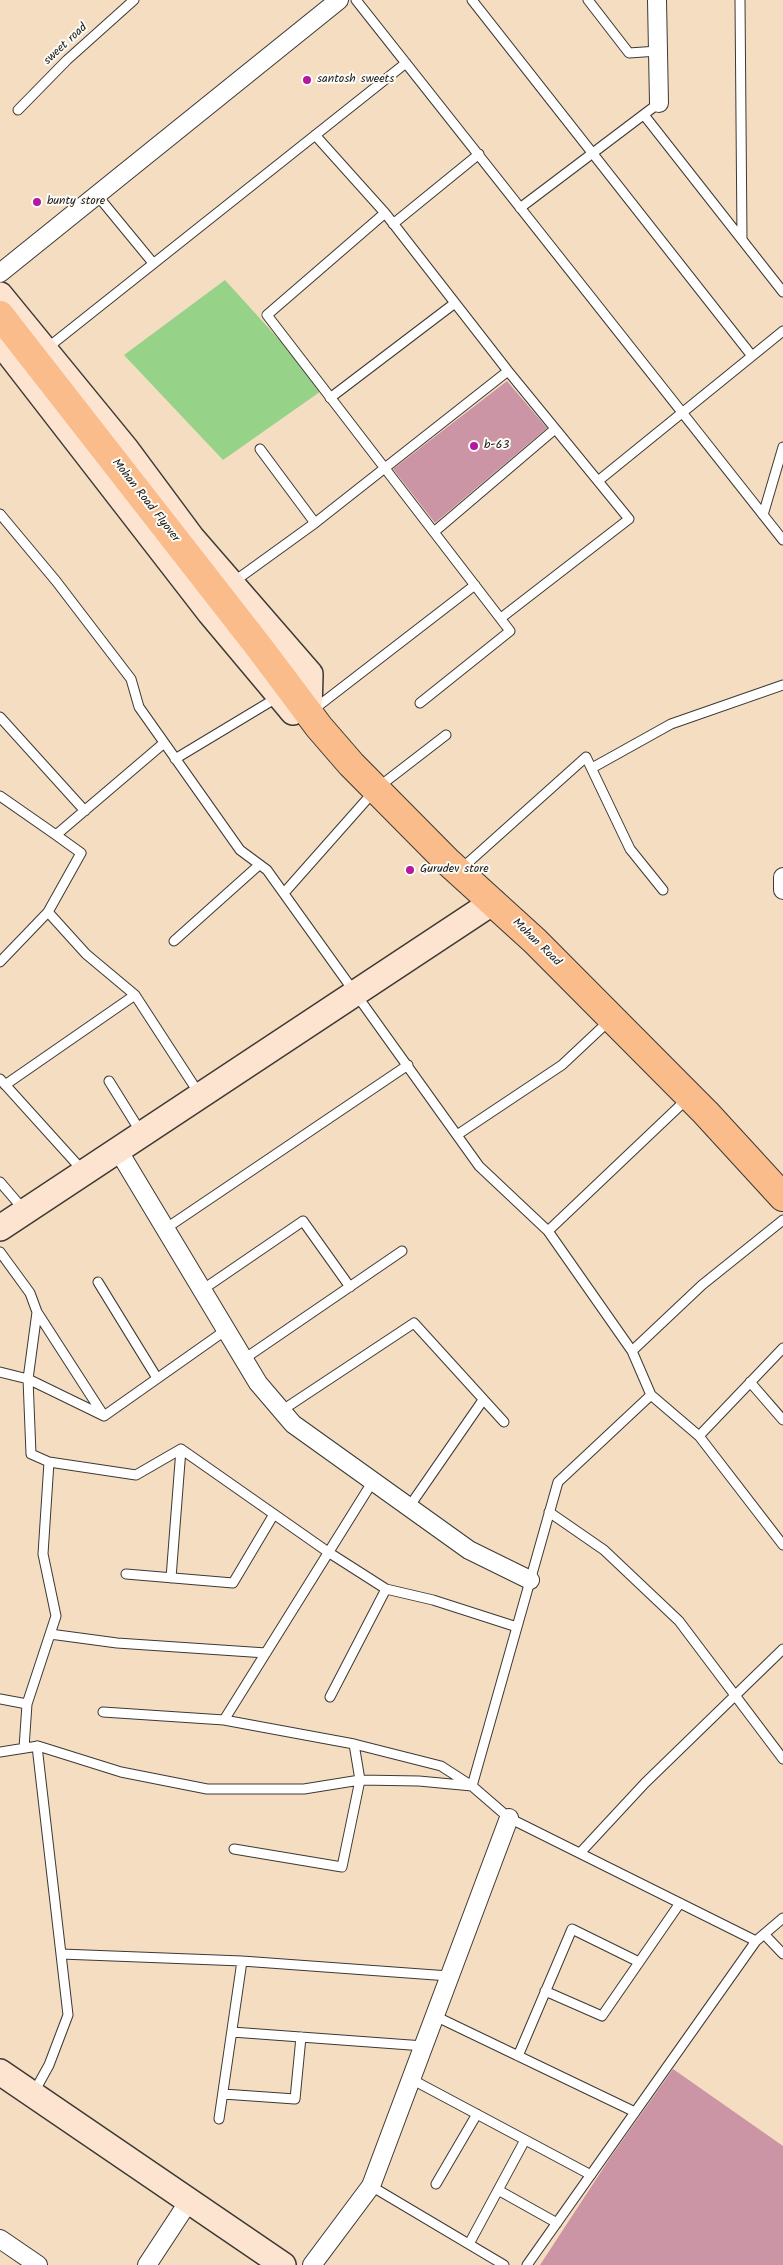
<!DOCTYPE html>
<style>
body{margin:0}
canvas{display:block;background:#f5ddc1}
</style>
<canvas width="783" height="2265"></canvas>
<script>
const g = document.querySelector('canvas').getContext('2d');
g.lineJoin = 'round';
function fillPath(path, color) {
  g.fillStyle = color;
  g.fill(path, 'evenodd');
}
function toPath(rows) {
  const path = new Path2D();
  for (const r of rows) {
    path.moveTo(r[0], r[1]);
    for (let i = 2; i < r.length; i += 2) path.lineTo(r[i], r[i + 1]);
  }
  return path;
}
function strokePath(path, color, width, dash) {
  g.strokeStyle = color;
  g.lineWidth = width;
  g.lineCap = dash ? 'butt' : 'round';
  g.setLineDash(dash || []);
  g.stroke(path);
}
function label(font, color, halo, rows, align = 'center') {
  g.font = font + ' Kalam,sans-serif';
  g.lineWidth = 4;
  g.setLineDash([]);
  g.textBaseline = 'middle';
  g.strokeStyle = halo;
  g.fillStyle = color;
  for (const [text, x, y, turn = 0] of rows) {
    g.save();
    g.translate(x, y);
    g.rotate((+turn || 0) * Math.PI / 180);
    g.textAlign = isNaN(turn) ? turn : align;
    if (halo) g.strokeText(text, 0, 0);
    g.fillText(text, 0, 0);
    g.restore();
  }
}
const green = toPath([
 [225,280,324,389,223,460,124,355]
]);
const building = toPath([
 [507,381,547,428,435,523,393,469],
 [673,2069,783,2146,783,2265,540,2265,610,2158]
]);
const lane = toPath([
 [356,0,783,540],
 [472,0,752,356],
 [588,0,629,53,658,51],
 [740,0,742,239],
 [18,110,67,60,134,0],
 [644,115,783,292],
 [315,135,385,213,508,371,629,519,501,618],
 [97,195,153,263],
 [520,208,659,103],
 [385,213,267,315,510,631,420,703],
 [393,224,479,154],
 [46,349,406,63],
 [330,398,455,303],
 [260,449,315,523],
 [598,481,783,331],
 [0,514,56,581,131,679,139,707,240,850,267,870,479,1166,548,1231,632,1351,651,1395,699,1436,783,1545],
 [763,515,783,447],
 [434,532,555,429],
 [232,583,315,523,508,371],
 [313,710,475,585],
 [0,717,85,811],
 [175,759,278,697],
 [592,768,671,724,783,685],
 [0,796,56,835],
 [461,869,586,757,630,849,663,890],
 [284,893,376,789,446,735],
 [48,912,86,954,135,995,200,1095],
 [174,941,259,865],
 [0,962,48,912,81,853,56,835,164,743],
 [0,1079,84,1172],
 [109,1081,142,1134],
 [5,1085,135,995],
 [457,1135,562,1065,610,1020],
 [0,1182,24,1210],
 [165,1229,408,1065],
 [548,1231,687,1099],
 [0,1252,30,1293,37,1312,104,1416],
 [98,1282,157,1378],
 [202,1290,303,1221,350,1287],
 [37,1312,28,1379,31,1454,49,1462],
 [632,1351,702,1285,783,1220],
 [244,1359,402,1251],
 [0,1372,28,1379,104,1416],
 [750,1382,783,1420],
 [281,1411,414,1323,504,1422],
 [104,1416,226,1330],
 [699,1436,783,1348],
 [181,1449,328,1552,386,1589,330,1697],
 [409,1507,483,1400],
 [549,1512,604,1550,679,1621,783,1759],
 [126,1574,233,1583,274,1514],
 [171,1578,181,1449],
 [386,1589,433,1600,517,1627],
 [50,1634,117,1643,266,1653],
 [0,1699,27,1704],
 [103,1712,224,1720,354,1744,441,1766,472,1786,509,1818,756,1941],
 [224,1720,373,1481],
 [24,1748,27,1704,56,1616,43,1554,49,1462,136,1475,181,1449],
 [0,1752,38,1746,121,1772,207,1789,304,1789,360,1780,419,1781,472,1786,558,1482,651,1395],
 [234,1849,342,1867,360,1780,354,1744],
 [580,1853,645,1783,783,1649],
 [764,1934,783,1954],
 [61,1954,242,1961,449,1976],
 [545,1991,602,2016,680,1903],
 [435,2016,635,2112],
 [232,2032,424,2046],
 [518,2056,572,1929,639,1962],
 [411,2079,591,2175],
 [33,2094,49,2065,68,2015,37,1746],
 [223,2094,295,2099,301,2037],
 [219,2119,242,1961],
 [436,2184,477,2114],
 [371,2186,504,2265],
 [498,2190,557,2223],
 [469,2244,525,2140],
 [527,2265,756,1941,783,1918]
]);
const street = toPath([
 [657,0,659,103],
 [0,273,339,0],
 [783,877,783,890],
 [118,1150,258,1383,293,1424,469,1550,530,1580],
 [0,2239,38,2265],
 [147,2265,189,2201],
 [312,2265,371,2186,509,1818]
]);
const secondary = toPath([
 [0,295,126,449,192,538,310,674,309,713],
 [0,342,210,613,293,712],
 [0,1228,493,902],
 [0,2072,283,2265]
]);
const primary = toPath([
 [0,315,259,647,319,727,351,764,447,861,535,941,706,1113,783,1197]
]);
const markers = [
 [307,80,5,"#b5179e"],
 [37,202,5,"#b5179e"],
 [474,446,5,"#b5179e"],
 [410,870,5,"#b5179e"]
];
const streetNames = [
 ["sweet road",66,45,-43],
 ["Mohan Road Flyover",145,501,52],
 ["Mohan Road",536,943,44]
];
const poiNames = [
 ["santosh sweets",317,80],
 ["bunty store",47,202],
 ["b-63",484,446],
 ["Gurudev store",420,870]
];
fillPath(green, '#96d388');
fillPath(building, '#cc95a5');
strokePath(lane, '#3d3935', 11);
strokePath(street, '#3d3935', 20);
strokePath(secondary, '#3d3935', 28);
strokePath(primary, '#3d3935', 30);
strokePath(lane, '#fff', 9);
strokePath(street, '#fff', 18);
strokePath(secondary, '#fde4d0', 25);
strokePath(primary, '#f9bc8a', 28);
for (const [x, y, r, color] of markers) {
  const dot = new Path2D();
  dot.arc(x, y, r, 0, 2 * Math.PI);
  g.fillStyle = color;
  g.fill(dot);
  strokePath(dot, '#fdfcf7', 2);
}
label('12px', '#1c1c1c', '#fdfcf7', streetNames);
label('12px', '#1c1c1c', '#fdfcf7', poiNames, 'left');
</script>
